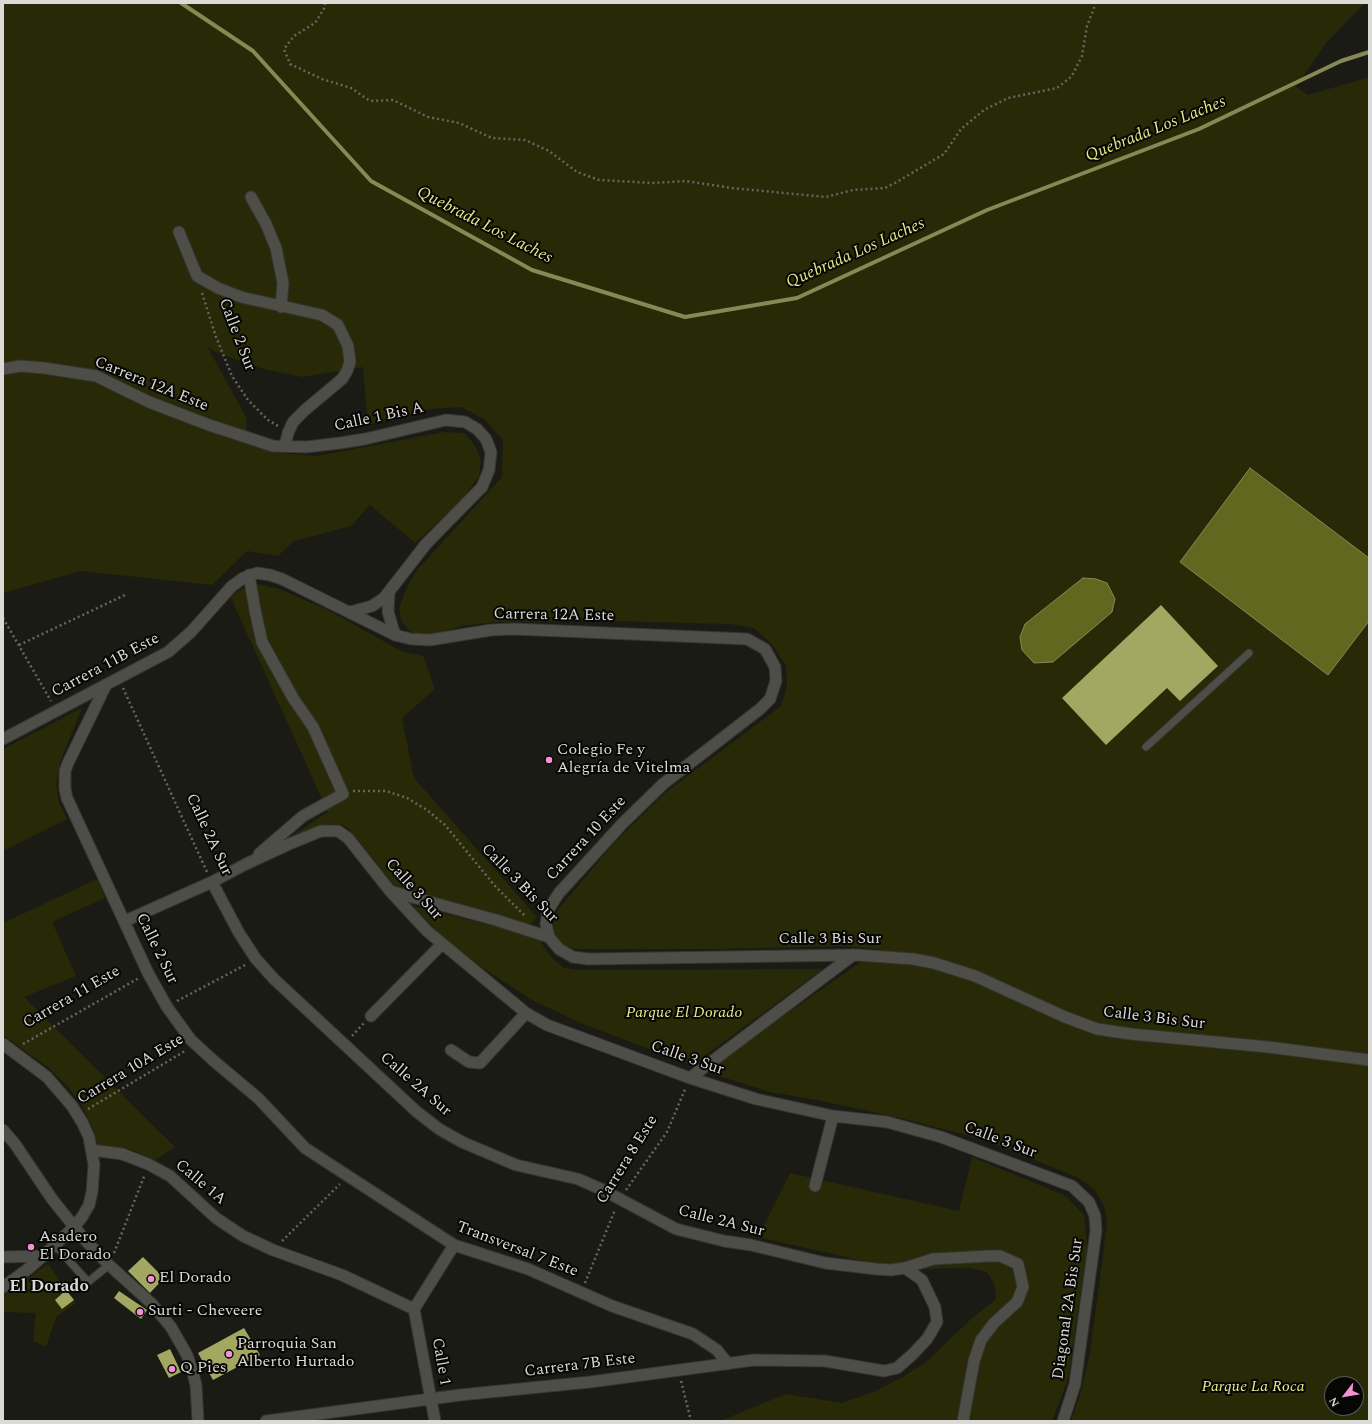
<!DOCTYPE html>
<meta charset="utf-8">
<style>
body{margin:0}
#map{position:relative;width:1372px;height:1424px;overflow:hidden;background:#1b1b15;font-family:Spectral,serif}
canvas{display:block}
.frame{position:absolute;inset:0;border:4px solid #dadbd7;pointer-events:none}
.north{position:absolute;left:1324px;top:1376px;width:40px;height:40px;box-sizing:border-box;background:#060604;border:1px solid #5b5b58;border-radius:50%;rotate:239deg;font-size:11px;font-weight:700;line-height:16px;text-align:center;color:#dadbd7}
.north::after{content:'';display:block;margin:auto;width:14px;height:18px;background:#f491d4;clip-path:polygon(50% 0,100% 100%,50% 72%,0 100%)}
</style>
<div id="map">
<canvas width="1372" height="1424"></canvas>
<div class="frame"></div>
<div class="north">N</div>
</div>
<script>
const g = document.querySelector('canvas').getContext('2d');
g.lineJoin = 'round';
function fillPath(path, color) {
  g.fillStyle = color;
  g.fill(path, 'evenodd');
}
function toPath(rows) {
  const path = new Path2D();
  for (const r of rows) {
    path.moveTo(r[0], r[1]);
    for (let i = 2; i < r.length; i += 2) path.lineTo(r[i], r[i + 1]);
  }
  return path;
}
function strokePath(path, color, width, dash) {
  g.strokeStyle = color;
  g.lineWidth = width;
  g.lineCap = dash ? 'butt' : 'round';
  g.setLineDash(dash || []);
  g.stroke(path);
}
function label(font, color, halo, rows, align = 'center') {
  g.font = font + ' Spectral,serif';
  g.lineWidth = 4;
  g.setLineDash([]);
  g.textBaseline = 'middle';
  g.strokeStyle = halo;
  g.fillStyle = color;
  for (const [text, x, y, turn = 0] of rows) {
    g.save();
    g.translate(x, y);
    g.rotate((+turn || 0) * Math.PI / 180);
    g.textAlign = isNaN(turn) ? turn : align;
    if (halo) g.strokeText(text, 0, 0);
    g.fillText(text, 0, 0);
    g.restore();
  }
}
const green = toPath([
 [3,3,1365,3,1326,43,1296,87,1308,95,1369,77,1369,1421,1071,1421,1080,1395,1090,1353,1107,1224,1104,1206,1095,1190,1079,1178,985,1140,901,1118,822,1101,770,1092,713,1074,712,1066,879,949,841,946,722,949,575,949,563,945,558,940,554,932,554,921,556,912,614,843,665,793,781,706,787,686,786,666,772,644,754,628,731,624,610,621,494,622,462,626,429,635,415,634,408,630,401,620,399,608,407,587,418,569,502,477,503,440,484,419,461,407,430,409,368,425,363,367,302,377,260,368,213,351,207,346,246,417,247,441,279,453,317,456,444,432,464,433,474,444,481,459,479,476,461,501,415,543,370,505,351,526,294,541,278,556,247,551,212,585,81,571,3,593],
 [1332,1384,1356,1384,1356,1408,1332,1408],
 [258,584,279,589,326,609,401,651,423,656,435,689,402,718,414,778,537,917,530,925,395,886,349,829,341,824,327,824,293,835,328,812,230,596,242,589],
 [82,708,60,762,56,783,59,803,67,819,3,851,3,749],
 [97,879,105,898,52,922,76,976,24,997,175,1147,155,1160,132,1150,98,1145,95,1133,81,1104,68,1087,49,1068,3,1035,3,923],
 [410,905,539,938,547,952,555,961,564,968,578,970,823,969,692,1065,583,1024,534,1001,483,968,451,944],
 [972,1157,1066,1196,1084,1215,1087,1251,1068,1379,1052,1421,720,1421,786,1394,842,1403,873,1392,901,1378,926,1362,970,1320,996,1299,995,1286,987,1272,969,1268,925,1269,881,1265,758,1237,790,1173,959,1211],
 [48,1264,76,1303,56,1317,46,1347,33,1341,36,1313,3,1312,3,1295]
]);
const water = toPath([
 [1250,468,1369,558,1369,621,1328,675,1180,562,1250,468],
 [1083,578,1096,579,1107,583,1115,599,1112,612,1053,662,1034,663,1022,650,1020,637,1025,624,1083,578]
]);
const stream = toPath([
 [181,3,253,51,371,181,532,270,685,317,797,298,987,210,1199,129,1341,61,1369,52]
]);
const building = toPath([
 [1161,605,1218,666,1180,701,1167,688,1106,745,1062,698],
 [143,1257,164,1278,150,1293,128,1271],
 [66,1290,74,1300,62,1309,55,1300],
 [119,1291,147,1310,141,1319,114,1298],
 [244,1328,260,1355,213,1380,198,1353],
 [170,1349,181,1372,169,1378,157,1355]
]);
const path = toPath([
 [325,3,325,7,315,23,294,36,284,49,290,64,322,79,351,88,370,101,393,100,428,117,459,123,492,138,525,140,549,151,577,172,599,180,653,183,686,181,732,188,826,197,853,190,885,188,895,183,944,154,961,129,984,110,1008,98,1057,88,1072,76,1082,56,1087,26,1096,3],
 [202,293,216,337,232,376,248,400,268,420,278,426],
 [3,618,51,701],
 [19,645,125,595],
 [123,688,207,872],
 [353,791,386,791,407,798,427,810,445,825,495,886,526,917],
 [177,1001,247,964],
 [352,1036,364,1023],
 [23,1044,139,978],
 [88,1109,185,1051],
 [626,1190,667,1132,686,1087],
 [282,1241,340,1184],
 [114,1253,145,1174],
 [585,1283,615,1210],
 [681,1381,691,1421]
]);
const service = toPath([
 [1146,747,1249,653],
 [55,1245,88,1282,109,1265]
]);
const minor = toPath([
 [251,197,266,224,276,248,283,283,281,307],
 [179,232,197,276,218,288,241,297,322,315,338,325,348,346,350,362,347,371,342,379,305,410,293,422,288,433,285,446],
 [3,369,20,366,44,368,96,376,149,402,209,425,273,446,306,447,340,443,365,439,446,420,465,422,477,429,486,439,491,452,489,470,482,487,426,544,384,598,372,606,350,612],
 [249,575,255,610,262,642,293,698,313,727,343,794,303,816,259,854],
 [389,593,388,612,395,635],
 [106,685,68,763,65,771,65,789,67,798,148,973,167,1007,191,1040,215,1062,258,1098,305,1148,454,1245,528,1269,612,1306,693,1334,717,1350,728,1364],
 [212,882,239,933,256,959,274,979,417,1112,439,1129,462,1142,516,1165,578,1179,603,1190,676,1229,724,1241,751,1245,825,1263,876,1269,891,1270,905,1268,933,1259,989,1256,1000,1256,1018,1264,1023,1287,1017,1302,994,1323,981,1340,974,1361,963,1421],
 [390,891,496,920,549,937],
 [125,921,212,882,246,864,287,845,321,831,338,831,348,838,390,891,427,931,526,1013,547,1025,690,1078,756,1099,833,1116,887,1122,941,1137,1072,1186,1089,1202,1095,1216,1096,1231,1075,1384,1063,1421],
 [371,1016,442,944],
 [451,1050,469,1062,480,1063,526,1013],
 [690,1078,853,955],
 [92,1150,122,1154,148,1164,170,1176,216,1218,243,1236,273,1250,342,1275,414,1309],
 [815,1186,833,1116],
 [3,1287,28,1269,43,1256],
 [414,1309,435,1421],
 [414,1309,454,1245],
 [266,1421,460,1395,590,1382,754,1360,825,1361,884,1371,897,1368,913,1354,927,1339,937,1322,935,1307,922,1280,905,1268]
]);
const tertiary = toPath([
 [3,739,168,652,191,632,231,587,243,578,257,573,270,575,282,579,395,635,411,639,430,640,491,630,514,629,747,639,765,649,775,667,776,681,770,699,760,709,663,784,622,824,559,893,548,910,546,924,549,937,559,949,573,957,588,959,857,955,913,959,934,963,975,976,1065,1017,1097,1029,1131,1034,1268,1047,1369,1060],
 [3,1044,47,1077,72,1106,82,1122,89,1137,94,1165,92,1192,89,1205,82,1217,74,1227,43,1256,3,1257],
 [3,1130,15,1144,52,1199,85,1240,109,1265,151,1303,171,1327,187,1355,192,1370,196,1385,198,1421]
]);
const markers = [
 [549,760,4,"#f491d4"],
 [31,1247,4,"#f491d4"],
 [151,1279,4,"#f491d4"],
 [140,1312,4,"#f491d4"],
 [229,1354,4,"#f491d4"],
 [172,1369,4,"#f491d4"]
];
const streetNames = [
 ["Calle 2 Sur",236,335,69],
 ["Carrera 12A Este",151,385,22],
 ["Calle 1 Bis A",379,418,-12],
 ["Carrera 12A Este",554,616,1],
 ["Carrera 11B Este",106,666,-28],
 ["Calle 2A Sur",208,835,65],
 ["Carrera 10 Este",587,839,-47],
 ["Calle 3 Bis Sur",519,884,46],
 ["Calle 3 Sur",413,890,48],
 ["Calle 3 Bis Sur",830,940],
 ["Calle 2 Sur",156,949,64],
 ["Carrera 11 Este",72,998,-30],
 ["Calle 3 Bis Sur",1154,1019,7],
 ["Calle 3 Sur",687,1059,19],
 ["Carrera 10A Este",131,1070,-31],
 ["Calle 2A Sur",415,1085,41],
 ["Calle 3 Sur",1000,1141,21],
 ["Carrera 8 Este",628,1160,-58],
 ["Calle 1A",200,1183,40],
 ["Calle 2A Sur",721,1222,14],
 ["Transversal 7 Este",517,1250,21],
 ["Diagonal 2A Bis Sur",1069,1309,-82],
 ["Calle 1",440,1362,80],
 ["Carrera 7B Este",580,1366,-7]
];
const poiNames = [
 ["Colegio Fe y",557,751],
 ["Alegría de Vitelma",557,769],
 ["Asadero",39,1238],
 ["El Dorado",39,1256],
 ["El Dorado",159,1279],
 ["Surti - Cheveere",148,1312],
 ["Parroquia San",237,1345],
 ["Alberto Hurtado",237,1363],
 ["Q Pies",180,1369]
];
const parkNames = [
 ["Parque El Dorado",684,1014],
 ["Parque La Roca",1253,1388]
];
const waterNames = [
 ["Quebrada Los Laches",1156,130,-22],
 ["Quebrada Los Laches",484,226,27],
 ["Quebrada Los Laches",856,254,-24]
];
const neighbourhoodNames = [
 ["El Dorado",49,1288]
];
fillPath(green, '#272907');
fillPath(water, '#62661f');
strokePath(water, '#868956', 1);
strokePath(stream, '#868956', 4);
fillPath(building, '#a2a762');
strokePath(service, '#353532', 9);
strokePath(minor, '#353532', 13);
strokePath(tertiary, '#353532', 13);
strokePath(path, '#666762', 2.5, [2, 3]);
strokePath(service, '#4d4e47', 7);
strokePath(minor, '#4d4e47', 11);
strokePath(tertiary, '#4d4e47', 11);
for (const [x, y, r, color] of markers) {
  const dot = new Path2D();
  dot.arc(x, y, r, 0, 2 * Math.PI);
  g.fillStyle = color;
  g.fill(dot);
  strokePath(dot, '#060604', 1.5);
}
label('16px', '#dadbd7', '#060604', streetNames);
label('16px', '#dadbd7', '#060604', poiNames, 'left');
label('italic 16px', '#e5ec8a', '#060604', parkNames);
label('italic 17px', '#e3ea87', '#060604', waterNames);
label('bold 17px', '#dadbd7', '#060604', neighbourhoodNames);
</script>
